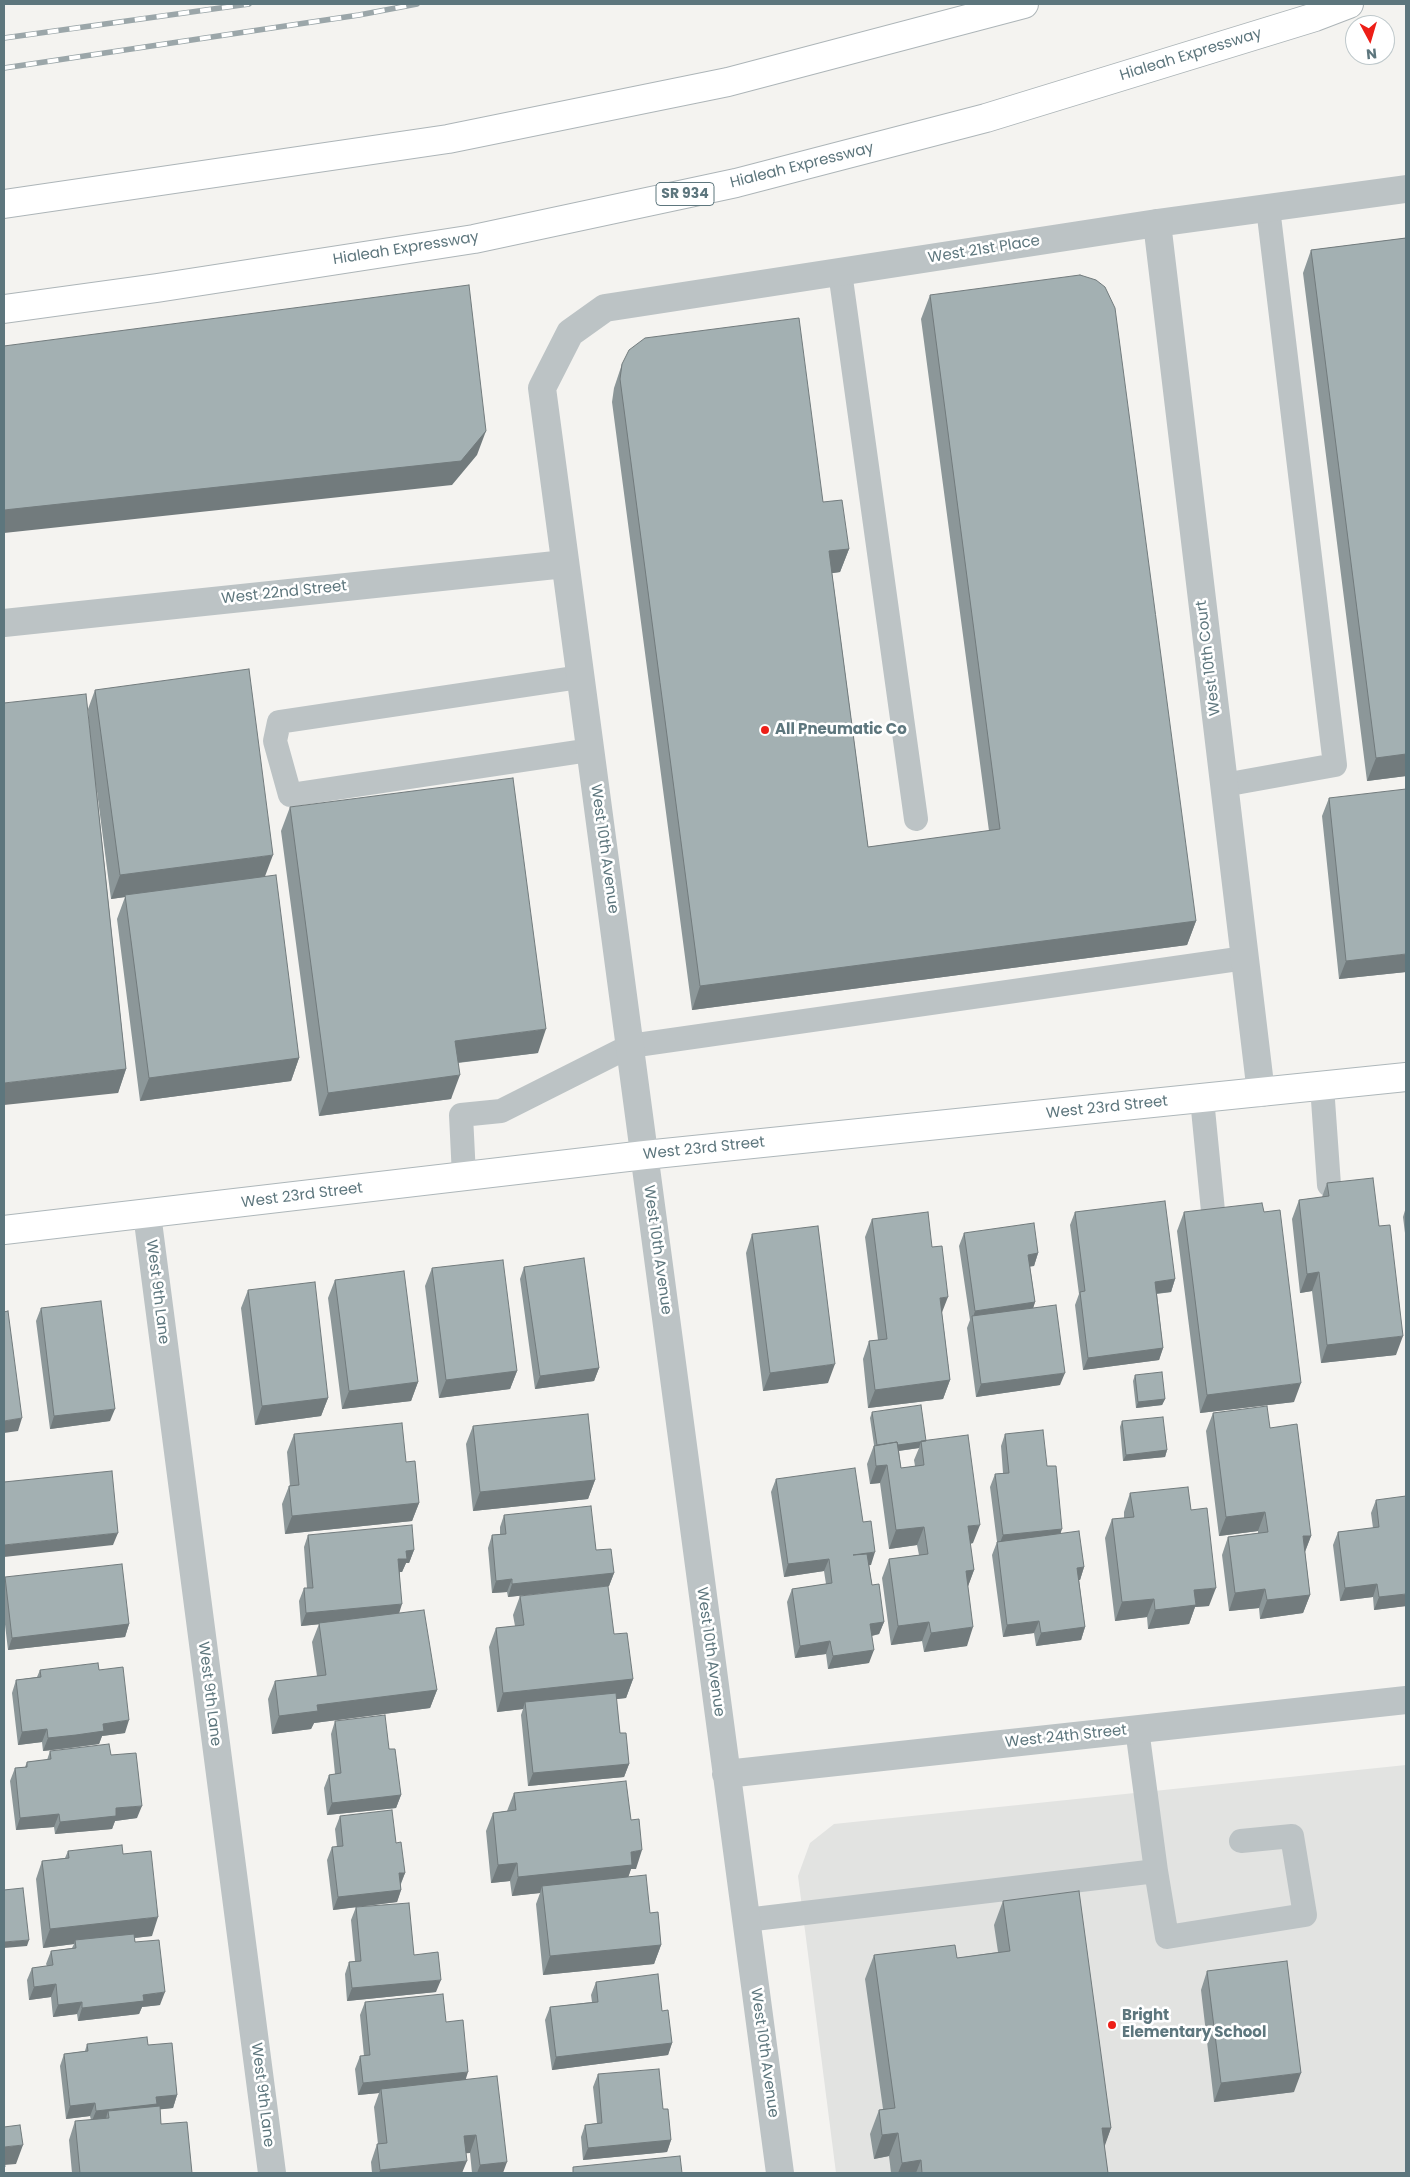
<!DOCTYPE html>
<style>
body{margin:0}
#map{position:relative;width:1410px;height:2177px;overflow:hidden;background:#f4f3f0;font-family:Poppins,sans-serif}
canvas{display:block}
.frame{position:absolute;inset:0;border:5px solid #5d767d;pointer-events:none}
.north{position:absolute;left:1345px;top:15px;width:50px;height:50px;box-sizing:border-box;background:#fff;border:1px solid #bec8cb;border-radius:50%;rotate:174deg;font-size:14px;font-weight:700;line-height:20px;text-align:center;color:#5d767d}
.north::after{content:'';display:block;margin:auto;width:18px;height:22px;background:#ed1e17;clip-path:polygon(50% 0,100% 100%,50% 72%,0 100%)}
</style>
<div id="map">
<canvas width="1410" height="2177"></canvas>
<div class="frame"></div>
<div class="north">N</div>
</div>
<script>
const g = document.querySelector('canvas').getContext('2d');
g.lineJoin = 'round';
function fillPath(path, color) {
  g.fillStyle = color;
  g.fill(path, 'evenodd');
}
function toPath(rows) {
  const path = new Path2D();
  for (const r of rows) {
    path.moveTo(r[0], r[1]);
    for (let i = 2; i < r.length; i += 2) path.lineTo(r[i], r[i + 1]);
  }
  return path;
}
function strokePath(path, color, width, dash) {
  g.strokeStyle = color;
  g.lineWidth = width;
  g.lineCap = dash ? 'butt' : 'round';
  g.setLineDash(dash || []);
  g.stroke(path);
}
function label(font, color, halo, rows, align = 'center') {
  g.font = font + ' Poppins,sans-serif';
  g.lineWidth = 5;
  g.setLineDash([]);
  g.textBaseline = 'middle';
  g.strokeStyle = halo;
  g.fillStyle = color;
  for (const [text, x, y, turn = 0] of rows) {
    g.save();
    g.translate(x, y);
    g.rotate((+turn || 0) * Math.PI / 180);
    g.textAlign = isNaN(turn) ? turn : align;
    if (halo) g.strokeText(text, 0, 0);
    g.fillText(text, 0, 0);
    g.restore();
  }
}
const built = toPath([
 [1406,1765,1406,2173,836,2173,798,1876,810,1843,834,1824]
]);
const lane = toPath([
 [840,272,916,819],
 [580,677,279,722,275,741,290,795,590,750],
 [1224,785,1335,765,1268,208],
 [1322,1086,1329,1185],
 [1202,1099,1213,1211],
 [464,1176,461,1115,501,1111,630,1046,1245,958],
 [1156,1871,1167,1937,1305,1915,1292,1836,1241,1841],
 [746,1920,1156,1871,1137,1729]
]);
const street = toPath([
 [1157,223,1261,1093],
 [4,623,565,564],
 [147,1214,272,2173],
 [726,1774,1406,1700],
 [780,2173,542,388,570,333,605,308,1157,223,1406,189]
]);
const secondary = toPath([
 [4,1230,645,1155,1406,1077]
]);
const primary = toPath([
 [4,204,448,139,728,82,1024,4],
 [4,309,157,288,474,239,736,183,986,118,1315,17,1349,4]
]);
const rail = toPath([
 [4,38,249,4],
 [4,68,359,15,417,4]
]);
const wall = toPath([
 [1406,238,1406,776,1367,781,1303,273,1311,250],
 [930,295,1196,921,1187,945,692,1010,612,402,614,388,622,364,823,502,849,549,840,572,832,573,868,847,989,831,921,319],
 [95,690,265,877,299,1058,291,1081,140,1101,117,919,125,897,111,899,96,784,126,1069,118,1093,88,709],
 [1329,798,1406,972,1339,979,1322,816],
 [290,807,538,1053,458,1063,451,1099,319,1116,281,831],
 [1327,1183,1379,1226,1396,1355,1321,1363,1312,1291,1300,1293,1292,1219,1299,1200,1322,1197],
 [1406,1207,1406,1241,1403,1217],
 [1075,1212,1175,1279,1171,1292,1157,1294,1163,1348,1159,1360,1083,1370,1075,1305,1079,1294,1070,1225],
 [1184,1212,1294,1402,1200,1413,1177,1231],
 [872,1219,932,1247,942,1314,950,1380,943,1399,868,1408,863,1359,869,1341,878,1340,865,1237],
 [964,1233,1038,1253,1034,1266,1030,1266,1035,1302,1033,1308,1060,1385,976,1397,967,1328,970,1320,959,1246],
 [752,1234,828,1383,763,1391,746,1253],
 [524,1267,599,1368,594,1381,535,1389,520,1279],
 [432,1268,517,1371,510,1389,439,1398,425,1286],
 [335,1280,418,1382,411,1401,342,1409,328,1298],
 [248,1290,328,1398,321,1416,255,1425,241,1308],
 [41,1308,110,1421,50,1429,36,1321],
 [1135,1375,1165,1399,1162,1405,1136,1408,1133,1381],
 [872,1412,926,1440,973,1543,970,1544,974,1570,968,1586,967,1646,924,1652,922,1641,891,1645,882,1578,889,1559,919,1555,917,1545,889,1549,880,1483,870,1484,867,1464,874,1445,870,1418],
 [919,1448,914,1460,915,1466,901,1468,899,1451],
 [1213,1413,1270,1428,1311,1536,1305,1552,1310,1595,1303,1613,1260,1619,1259,1608,1229,1611,1222,1555,1228,1537,1258,1533,1258,1531,1219,1536,1206,1431],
 [1122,1421,1167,1450,1165,1457,1123,1461,1120,1427],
 [473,1426,595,1480,588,1499,473,1511,466,1444],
 [294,1434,406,1462,419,1503,412,1521,285,1534,282,1504,289,1486,290,1486,287,1452],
 [1005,1434,1047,1466,1061,1534,1084,1567,1080,1580,1079,1580,1085,1627,1081,1640,1036,1646,1034,1633,1003,1637,992,1555,997,1542,990,1487,995,1474,1003,1473,1001,1446],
 [776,1479,863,1522,871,1565,869,1565,872,1585,884,1622,879,1634,872,1636,869,1663,828,1669,826,1654,795,1658,787,1602,792,1589,826,1584,824,1571,784,1577,771,1492],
 [1130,1493,1191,1510,1209,1606,1195,1607,1189,1624,1148,1629,1147,1617,1115,1621,1105,1538,1112,1519,1124,1518,1124,1512],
 [1376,1500,1406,1606,1374,1610,1373,1597,1340,1601,1333,1545,1338,1532,1373,1528,1371,1513],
 [504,1515,596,1550,614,1573,609,1586,508,1597,507,1592,492,1593,488,1548,492,1535,500,1534,500,1527],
 [308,1535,414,1550,409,1563,406,1563,402,1572,400,1572,399,1613,437,1690,430,1708,314,1723,311,1729,272,1734,268,1699,275,1681,317,1676,312,1642,319,1624,301,1626,299,1601,304,1588,307,1588,304,1547],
 [5,1577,129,1624,125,1637,8,1650,4,1616,4,1582],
 [520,1596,614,1634,633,1679,626,1698,616,1699,620,1733,629,1764,624,1777,528,1786,521,1715,523,1709,497,1712,489,1647,496,1628,515,1626,513,1615],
 [40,1670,99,1670,125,1733,102,1736,99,1744,71,1748,43,1751,42,1742,18,1745,12,1693,16,1680,37,1677],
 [335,1721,389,1749,401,1795,396,1808,327,1815,324,1788,329,1775,335,1774,331,1734],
 [50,1751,111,1755,137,1818,115,1821,112,1829,55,1834,54,1827,16,1830,10,1781,15,1768,25,1767,27,1762,47,1760],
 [514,1793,636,1869,631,1869,628,1877,650,1913,661,1945,654,1964,543,1975,536,1904,540,1893,512,1896,510,1881,491,1883,486,1831,493,1813,507,1811],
 [340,1816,396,1843,405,1873,401,1884,401,1890,397,1902,333,1910,327,1860,332,1847,337,1847,335,1829],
 [68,1851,123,1854,152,1936,135,1938,135,1942,160,2005,142,2007,139,2014,78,2021,77,2014,53,2017,51,1997,29,2000,27,1980,32,1968,47,1966,46,1964,51,1951,72,1948,74,1944,43,1948,36,1879,42,1861,65,1858],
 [1003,1901,1111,2128,1104,2146,1108,2173,891,2173,889,2156,874,2159,870,2134,879,2110,883,2109,865,1979,874,1955,957,1958,998,1952,994,1925],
 [356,1907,414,1955,436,1992,347,2001,345,1974,349,1962,355,1961,351,1920],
 [1207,1971,1294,2092,1214,2102,1201,1990],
 [596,1982,672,2043,668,2055,552,2070,545,2020,550,2007,592,2002,591,1995],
 [365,2002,446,2022,466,2080,503,2173,472,2173,470,2153,466,2153,462,2173,372,2173,371,2162,377,2144,378,2144,374,2107,379,2093,358,2095,355,2069,360,2056,364,2056,360,2015],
 [87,2044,148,2045,177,2095,173,2108,160,2109,161,2124,192,2173,72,2173,69,2140,75,2121,91,2120,90,2116,66,2119,60,2066,64,2054,85,2051],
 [598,2074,663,2109,671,2140,667,2152,583,2160,581,2137,585,2125,597,2123,593,2087]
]);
const shadedWall = toPath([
 [486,431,477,455,452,485,4,533,4,510],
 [849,549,840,572,820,575,829,551],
 [1406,754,1406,776,1367,781,1376,758],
 [273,855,264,879,125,895,125,897,111,899,120,875],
 [1196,921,1187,945,692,1010,700,986],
 [1406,954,1406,972,1339,979,1346,961],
 [546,1029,538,1053,446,1064,455,1041],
 [299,1058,291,1081,140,1101,149,1078],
 [126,1069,118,1093,4,1105,4,1083],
 [460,1075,451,1099,319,1116,328,1093],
 [1038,1253,1034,1266,1023,1268,1028,1255],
 [1319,1272,1312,1291,1300,1293,1307,1274],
 [1175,1279,1171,1292,1151,1294,1155,1282],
 [948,1297,941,1315,940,1298],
 [1035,1302,1031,1315,972,1320,975,1311],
 [1403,1336,1396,1355,1321,1363,1327,1345],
 [1163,1348,1159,1360,1083,1370,1088,1358],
 [835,1364,828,1383,763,1391,770,1373],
 [599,1368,594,1381,535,1389,540,1376],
 [517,1371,510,1389,439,1398,446,1380],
 [1065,1373,1060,1385,976,1397,981,1384],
 [950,1380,943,1399,868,1408,875,1390],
 [418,1382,411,1401,342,1409,349,1391],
 [1301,1383,1294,1402,1200,1413,1207,1395],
 [328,1398,321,1416,255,1425,262,1406],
 [1165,1399,1162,1405,1136,1408,1138,1402],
 [115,1409,110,1421,50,1429,54,1416],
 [22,1418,18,1431,4,1433,4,1421],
 [921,1441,919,1448,875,1454,877,1448],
 [1167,1450,1165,1457,1123,1461,1126,1455],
 [887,1465,880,1483,870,1484,876,1466],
 [595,1480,588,1499,473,1511,480,1492],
 [419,1503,412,1521,285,1534,292,1516],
 [1265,1512,1258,1531,1219,1536,1226,1517],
 [980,1525,973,1543,961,1545,968,1526],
 [924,1527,917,1545,889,1549,896,1530],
 [1062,1529,1058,1541,998,1548,1003,1535],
 [118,1533,113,1545,4,1557,4,1545],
 [1303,1536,1311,1536,1304,1554],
 [414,1550,409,1563,406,1563,402,1572,394,1572,398,1559,406,1551],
 [875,1552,871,1565,848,1568,853,1555],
 [829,1559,824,1571,784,1577,788,1564],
 [1084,1567,1080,1580,1072,1580,1077,1568],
 [974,1570,967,1589,966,1571],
 [614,1573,609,1586,508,1597,512,1584],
 [512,1579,507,1592,492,1593,496,1581],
 [1377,1584,1373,1597,1340,1601,1345,1588],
 [1216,1588,1209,1606,1195,1607,1189,1624,1148,1629,1155,1610,1194,1590],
 [1265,1589,1259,1608,1229,1611,1235,1593],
 [1406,1594,1406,1606,1374,1610,1379,1597],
 [1310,1595,1303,1613,1260,1619,1267,1600],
 [1154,1599,1147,1617,1115,1621,1122,1602],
 [402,1604,398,1617,301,1626,306,1613],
 [1039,1621,1034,1633,1003,1637,1007,1625],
 [884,1622,879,1634,866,1637,870,1624],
 [929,1622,922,1641,891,1645,898,1626],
 [129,1624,125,1637,8,1650,12,1638],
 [973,1627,967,1646,924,1652,931,1633],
 [1085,1627,1081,1640,1036,1646,1041,1633],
 [830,1641,826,1654,795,1658,800,1646],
 [874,1650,869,1663,828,1669,833,1656],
 [633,1679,626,1698,526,1709,525,1702,523,1709,497,1712,503,1693],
 [437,1690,430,1708,314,1723,311,1729,272,1734,279,1716,317,1705],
 [129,1720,125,1733,102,1736,99,1744,43,1751,48,1738,103,1724],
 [47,1729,42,1742,18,1745,22,1732],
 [629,1764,624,1777,528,1786,533,1773],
 [401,1795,396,1808,327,1815,332,1803],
 [142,1806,137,1818,115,1821,112,1829,55,1834,60,1822,116,1808],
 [59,1814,54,1827,16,1830,20,1818],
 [642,1850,636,1869,631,1869,626,1884,542,1886,540,1893,512,1896,518,1877,631,1852],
 [517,1863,510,1881,491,1883,498,1865],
 [399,1873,405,1873,400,1885],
 [401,1890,397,1902,333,1910,338,1897],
 [158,1917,152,1936,76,1944,75,1940,74,1944,43,1948,50,1929],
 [29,1940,27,1946,4,1948,4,1942],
 [661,1945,654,1964,543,1975,550,1956],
 [441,1980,436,1992,347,2001,352,1988],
 [56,1984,51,1997,29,2000,34,1987],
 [165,1992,160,2005,142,2007,139,2014,78,2021,82,2008,143,1995],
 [82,2002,77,2014,53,2017,58,2005],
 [672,2043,668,2055,552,2070,556,2057],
 [468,2072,464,2085,381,2089,379,2093,358,2095,363,2083],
 [1301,2073,1294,2092,1214,2102,1221,2083],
 [177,2095,173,2108,155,2110,108,2111,105,2122,91,2123,96,2111,156,2097],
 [95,2103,90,2116,66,2119,70,2106],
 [1102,2128,1111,2128,1103,2151],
 [898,2133,889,2156,874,2159,882,2135],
 [476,2135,470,2153,457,2154,464,2136],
 [671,2140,667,2152,583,2160,588,2148],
 [23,2145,16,2164,4,2165,4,2147],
 [921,2160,916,2173,898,2173,902,2163],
 [467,2161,462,2173,379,2173,380,2170],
 [507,2162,503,2173,477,2173,480,2165]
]);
const building = toPath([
 [1406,238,1406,754,1376,758,1311,250,1406,238],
 [1080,275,1096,280,1105,287,1115,308,1196,921,700,986,620,379,622,364,629,350,645,338,799,318,823,502,842,500,849,549,829,551,868,847,1000,829,930,295,1080,275],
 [469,285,486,431,461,461,4,510,4,346,469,285],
 [249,669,273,855,120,875,95,690,249,669],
 [86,694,126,1069,4,1083,4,703,86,694],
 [513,778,546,1029,455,1041,460,1075,328,1093,290,807,513,778],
 [1406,789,1406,954,1346,961,1329,798,1406,789],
 [276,875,299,1058,149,1078,125,895,276,875],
 [1373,1178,1379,1226,1390,1225,1403,1336,1327,1345,1319,1272,1307,1274,1299,1200,1329,1196,1327,1183,1373,1178],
 [1165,1201,1175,1279,1155,1282,1163,1348,1088,1358,1080,1292,1085,1291,1075,1212,1165,1201],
 [1262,1203,1264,1212,1280,1210,1301,1383,1207,1395,1184,1212,1262,1203],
 [928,1212,932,1247,942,1246,948,1297,940,1298,950,1380,875,1390,869,1341,887,1339,872,1219,928,1212],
 [1034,1223,1038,1253,1028,1255,1035,1302,975,1311,964,1233,1034,1223],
 [818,1226,835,1364,770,1373,752,1234,818,1226],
 [584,1258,599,1368,540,1376,524,1267,584,1258],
 [503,1260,517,1371,446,1380,432,1268,503,1260],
 [404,1271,418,1382,349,1391,335,1280,404,1271],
 [315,1282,328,1398,262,1406,248,1290,315,1282],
 [101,1301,115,1409,54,1416,41,1308,101,1301],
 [1056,1305,1065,1373,981,1384,972,1316,1056,1305],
 [8,1311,22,1418,4,1421,4,1312,8,1311],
 [1162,1372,1165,1399,1138,1402,1135,1375,1162,1372],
 [921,1405,926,1441,898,1445,897,1442,877,1445,872,1412,921,1405],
 [1267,1406,1270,1428,1297,1424,1311,1536,1303,1536,1310,1595,1267,1600,1265,1589,1235,1593,1228,1537,1268,1532,1265,1512,1226,1517,1213,1413,1267,1406],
 [588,1414,595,1480,480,1492,473,1426,588,1414],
 [1163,1417,1167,1450,1126,1455,1122,1421,1163,1417],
 [402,1423,406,1462,415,1461,419,1503,292,1516,289,1486,299,1485,294,1434,402,1423],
 [1043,1430,1047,1466,1056,1466,1062,1529,1003,1535,995,1474,1009,1473,1005,1434,1043,1430],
 [968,1435,980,1525,968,1526,974,1570,966,1571,973,1627,931,1633,929,1622,898,1626,889,1559,928,1554,924,1527,896,1530,887,1465,876,1466,874,1446,897,1442,901,1468,924,1465,921,1441,968,1435],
 [855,1468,863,1522,871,1521,875,1552,853,1555,867,1554,872,1585,879,1584,884,1622,870,1624,874,1650,833,1656,830,1641,800,1646,792,1589,832,1583,829,1559,788,1564,776,1479,855,1468],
 [112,1471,118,1533,4,1545,4,1482,112,1471],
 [1188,1487,1191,1510,1207,1508,1216,1588,1194,1590,1196,1605,1155,1610,1154,1599,1122,1602,1112,1519,1134,1517,1130,1493,1188,1487],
 [1406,1496,1406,1594,1379,1597,1377,1584,1345,1588,1338,1532,1379,1527,1376,1500,1406,1496],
 [591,1506,596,1550,611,1549,614,1573,512,1584,512,1579,496,1581,492,1535,506,1534,504,1515,591,1506],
 [412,1525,414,1550,406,1551,407,1559,398,1559,402,1604,306,1613,304,1588,313,1588,308,1535,412,1525],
 [1079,1531,1084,1567,1077,1568,1085,1627,1041,1633,1039,1621,1007,1625,997,1542,1079,1531],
 [122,1564,129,1624,12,1638,5,1577,122,1564],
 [608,1586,614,1634,627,1633,633,1679,503,1693,496,1628,524,1625,520,1596,608,1586],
 [424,1610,437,1690,317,1705,318,1711,279,1716,275,1681,326,1675,319,1623,424,1610],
 [98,1663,99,1670,123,1667,129,1720,103,1724,104,1731,76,1735,48,1738,47,1729,22,1732,16,1680,41,1677,40,1670,98,1663],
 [616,1693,620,1733,626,1733,629,1764,533,1773,525,1702,616,1693],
 [385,1715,389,1749,395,1749,401,1795,332,1803,329,1775,341,1773,335,1721,385,1715],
 [109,1744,111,1755,136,1753,142,1806,116,1808,116,1816,60,1822,59,1814,20,1818,15,1768,27,1767,27,1762,51,1759,50,1751,109,1744],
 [626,1781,631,1820,639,1819,642,1850,631,1852,632,1865,518,1877,517,1863,498,1865,493,1813,516,1810,514,1793,626,1781],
 [392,1810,396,1843,401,1842,405,1873,399,1873,401,1890,338,1897,332,1847,343,1846,340,1816,392,1810],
 [122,1845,123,1854,151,1851,158,1917,50,1929,42,1861,69,1858,68,1851,122,1845],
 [646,1875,650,1913,658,1912,661,1945,550,1956,542,1886,646,1875],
 [23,1888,29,1940,4,1942,4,1890,23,1888],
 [1079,1891,1111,2128,1102,2128,1108,2173,922,2173,921,2160,902,2163,898,2133,882,2135,879,2110,895,2108,874,1955,955,1945,957,1958,1010,1951,1003,1901,1079,1891],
 [409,1903,414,1955,438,1952,441,1980,352,1988,349,1962,361,1961,356,1907,409,1903],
 [134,1934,135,1942,159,1940,165,1992,143,1995,144,2001,82,2008,82,2002,58,2005,56,1984,34,1987,32,1968,53,1965,51,1951,76,1948,75,1940,134,1934],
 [1287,1961,1301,2073,1221,2083,1207,1971,1287,1961],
 [658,1974,662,2011,668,2010,672,2043,556,2057,550,2007,598,2002,596,1982,658,1974],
 [443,1994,446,2022,463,2020,468,2072,363,2083,360,2056,370,2055,365,2002,443,1994],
 [147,2037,148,2045,172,2043,177,2095,156,2097,157,2104,96,2111,95,2103,70,2106,64,2054,88,2051,87,2044,147,2037],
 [659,2069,663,2109,668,2109,671,2140,588,2148,585,2125,602,2123,598,2074,659,2069],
 [497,2076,507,2162,480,2165,476,2135,464,2136,467,2161,380,2170,377,2144,387,2143,381,2089,497,2076],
 [160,2106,161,2124,187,2122,192,2173,80,2173,75,2121,109,2118,108,2111,160,2106],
 [20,2125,23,2145,4,2147,4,2127,20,2125],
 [4,2155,5,2167,4,2167,4,2155],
 [680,2156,682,2173,573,2173,573,2167,680,2156]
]);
const markers = [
 [765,730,5,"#ed1e17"],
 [1112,2025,5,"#ed1e17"]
];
const shields = [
 [685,194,58]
];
const shieldNames = [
 ["SR 934",685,194]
];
const streetNames = [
 ["Hialeah Expressway",1191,55,-17],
 ["Hialeah Expressway",802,166,-14],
 ["Hialeah Expressway",406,249,-9],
 ["West 21st Place",984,250,-9],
 ["West 22nd Street",284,593,-6],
 ["West 10th Court",1209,658,-97],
 ["West 10th Avenue",604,849,82],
 ["West 23rd Street",1107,1108,-6],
 ["West 23rd Street",704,1149,-6],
 ["West 23rd Street",302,1196,-7],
 ["West 10th Avenue",657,1250,82],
 ["West 9th Lane",157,1292,83],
 ["West 10th Avenue",710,1652,82],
 ["West 9th Lane",209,1694,83],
 ["West 24th Street",1066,1737,-6],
 ["West 10th Avenue",764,2053,82],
 ["West 9th Lane",262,2095,83]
];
const poiNames = [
 ["All Pneumatic Co",775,730],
 ["Bright",1122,2016],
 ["Elementary School",1122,2033]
];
fillPath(built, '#e2e3e1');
strokePath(secondary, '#aeb7ba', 30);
strokePath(primary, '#adb5b8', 30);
strokePath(lane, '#bcc3c5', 24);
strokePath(street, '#bcc3c5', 28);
strokePath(secondary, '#fff', 28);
strokePath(primary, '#fff', 28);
strokePath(rail, '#9ba6a9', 5.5);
strokePath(rail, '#fff', 4, [11]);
fillPath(wall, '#8c9799');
fillPath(shadedWall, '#727b7d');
fillPath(building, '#a3b0b2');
strokePath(building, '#727b7d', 1);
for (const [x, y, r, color] of markers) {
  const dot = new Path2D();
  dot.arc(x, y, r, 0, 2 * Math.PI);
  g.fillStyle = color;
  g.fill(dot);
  strokePath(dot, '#fff', 2);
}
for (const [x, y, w] of shields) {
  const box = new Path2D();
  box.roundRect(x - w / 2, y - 11.5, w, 23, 4);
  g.fillStyle = '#fff';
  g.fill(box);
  strokePath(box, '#5d767d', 1);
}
label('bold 14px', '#5d767d', null, shieldNames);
label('15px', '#5d767d', '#fff', streetNames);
label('bold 15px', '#5d767d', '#fff', poiNames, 'left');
</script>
